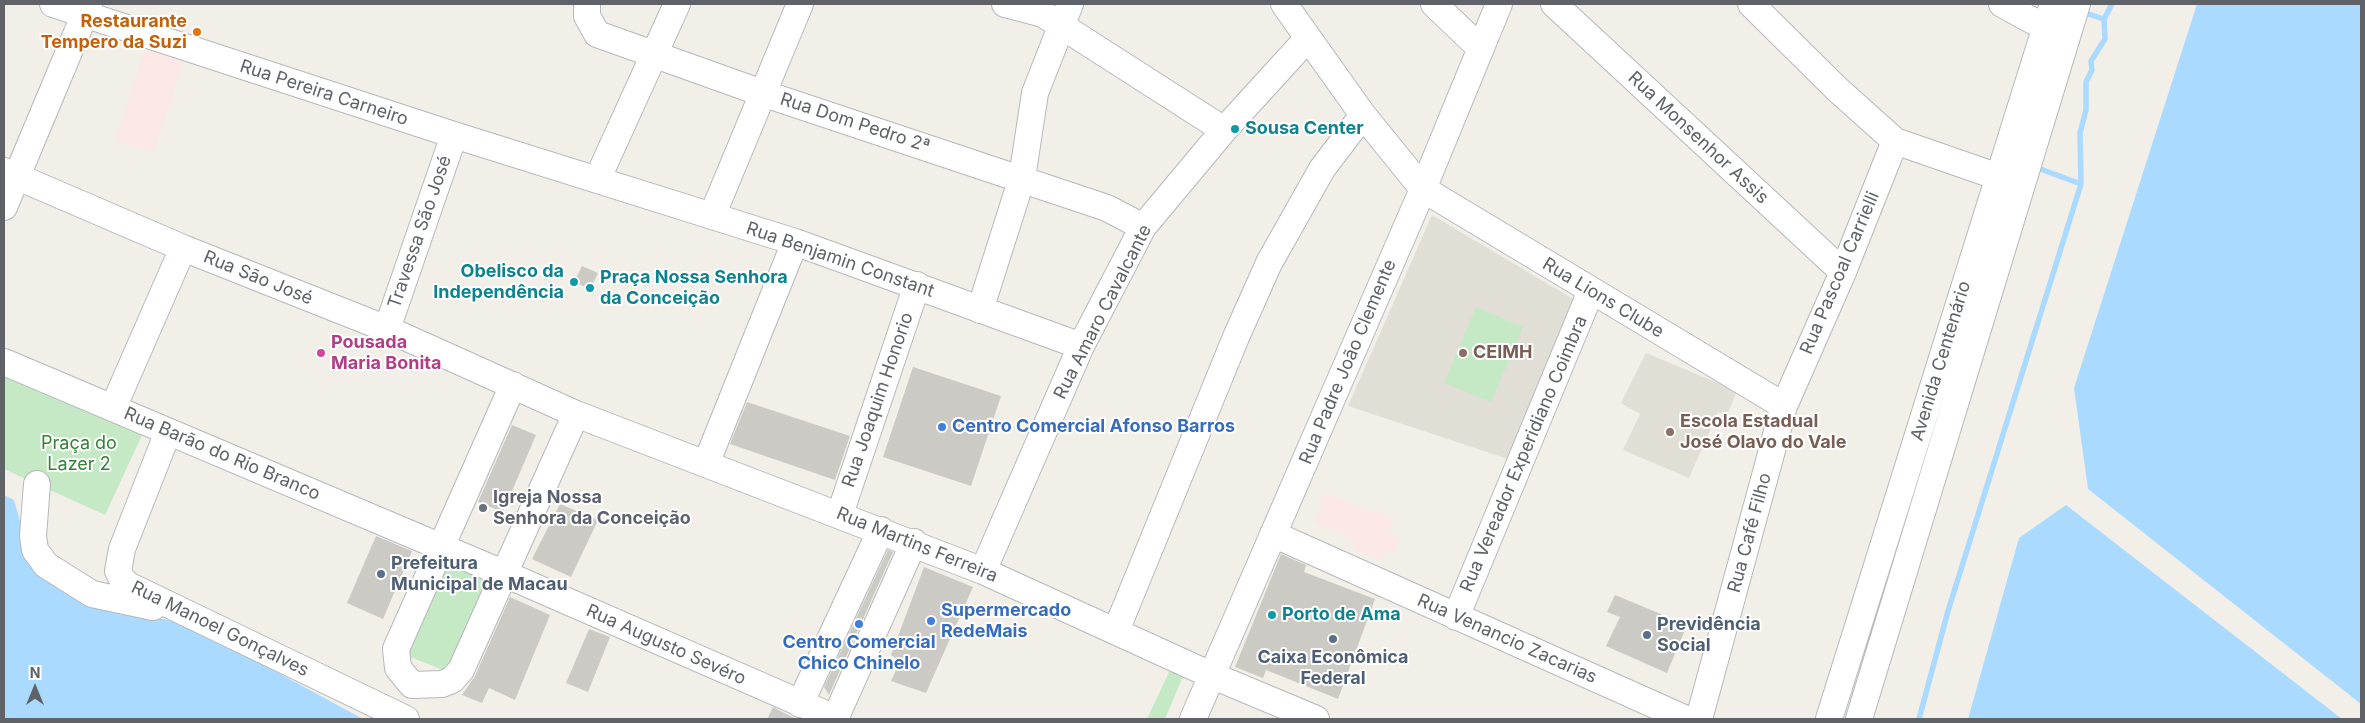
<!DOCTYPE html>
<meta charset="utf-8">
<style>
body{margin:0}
#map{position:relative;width:2365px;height:723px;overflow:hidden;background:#f1efe8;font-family:Inter,sans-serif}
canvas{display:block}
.frame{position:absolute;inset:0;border:5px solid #5f6368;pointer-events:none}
.north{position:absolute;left:10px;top:663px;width:50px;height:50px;-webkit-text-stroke:4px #fff;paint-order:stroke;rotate:0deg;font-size:14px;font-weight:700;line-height:20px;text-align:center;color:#5f6368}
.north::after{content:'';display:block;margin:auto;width:18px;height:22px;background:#5f6368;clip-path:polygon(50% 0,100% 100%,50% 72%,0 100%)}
</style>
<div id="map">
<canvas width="2365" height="723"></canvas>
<div class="frame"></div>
<div class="north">N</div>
</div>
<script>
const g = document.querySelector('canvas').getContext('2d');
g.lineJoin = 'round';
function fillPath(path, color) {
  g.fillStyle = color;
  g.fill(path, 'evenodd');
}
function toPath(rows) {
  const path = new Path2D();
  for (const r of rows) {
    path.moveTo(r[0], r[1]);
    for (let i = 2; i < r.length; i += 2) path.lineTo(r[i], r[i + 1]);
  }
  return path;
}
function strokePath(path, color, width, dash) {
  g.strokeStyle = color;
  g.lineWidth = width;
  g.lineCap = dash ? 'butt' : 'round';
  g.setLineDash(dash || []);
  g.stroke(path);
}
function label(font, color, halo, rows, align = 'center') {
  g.font = font + ' Inter,sans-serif';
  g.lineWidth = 4;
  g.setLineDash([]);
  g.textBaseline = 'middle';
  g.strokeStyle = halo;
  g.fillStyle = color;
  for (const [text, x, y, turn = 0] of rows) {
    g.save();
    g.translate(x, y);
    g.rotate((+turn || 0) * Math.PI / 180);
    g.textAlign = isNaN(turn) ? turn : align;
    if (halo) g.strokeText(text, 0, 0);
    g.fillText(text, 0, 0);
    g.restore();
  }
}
const education = toPath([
 [1432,215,1575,300,1514,461,1348,406],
 [1646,353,1737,391,1727,415,1718,412,1689,478,1623,450,1640,414,1621,403]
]);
const medical = toPath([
 [145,49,184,61,154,152,115,141],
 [1324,493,1393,518,1389,533,1401,537,1394,552,1385,550,1380,560,1353,550,1357,540,1315,523,1322,506,1319,505]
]);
const green = toPath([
 [1476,307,1523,327,1491,402,1444,383],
 [4,373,143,433,105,515,4,469],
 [439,561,490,575,454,665,443,670,403,654],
 [1171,668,1184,674,1165,719,1147,719]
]);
const water = toPath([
 [2197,4,2361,4,2361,704,2088,489,2074,388],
 [4,495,14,500,32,563,146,615,192,626,363,719,4,719],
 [2066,505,2342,719,1968,719,2019,538]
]);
const stream = toPath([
 [2082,12,2104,19],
 [2035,167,2081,184],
 [1919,719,1948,611,2081,184,2080,133,2086,110,2086,82,2092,70,2091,61,2105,39,2104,19,2112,4]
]);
const building = toPath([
 [582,266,598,273,590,289,574,282],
 [913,367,1001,396,971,486,883,457],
 [747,402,850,436,835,480,730,444],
 [512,425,536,435,503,512,478,502],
 [560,504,598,520,571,577,532,559],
 [376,536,412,551,383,619,347,603],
 [888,550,893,552,829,695,824,687],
 [1281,554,1306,565,1304,572,1375,599,1338,699,1266,670,1263,678,1235,667],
 [924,567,973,587,926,693,891,681,900,661,891,655],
 [1615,595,1687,625,1667,673,1606,646,1620,617,1607,612],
 [510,597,550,615,515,700,489,688,482,703,462,695,475,676],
 [589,629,610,637,588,692,566,683],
 [773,707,794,718,800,719,767,719]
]);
const minor = toPath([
 [53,4,454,135,795,242,1081,346],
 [587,4,587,16,597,34,762,93,1107,208,1143,227],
 [1005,4,1043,14],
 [1034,4,1043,14,1224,130],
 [1284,4,1363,115,1423,189,1784,406],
 [1434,4,1479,47],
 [1554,4,1843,272],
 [1751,4,1837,89,1895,141,2013,182],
 [2002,4,2046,28],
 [4,171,183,248,387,329,576,414,983,571,1211,675,1316,719],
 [597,180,677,4],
 [4,207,89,4],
 [712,216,800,4],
 [980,310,1022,178,1035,93,1070,4],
 [387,329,454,135],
 [4,362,505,574,837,719],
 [513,385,396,649,398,668,412,685,442,684,452,680,461,670,576,414],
 [113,408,183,248],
 [168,432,122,549,118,571,122,579,128,585,406,719],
 [706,464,795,242],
 [37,484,33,536,35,550,46,565,92,594,153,607],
 [840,514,917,285],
 [1273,534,1686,719],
 [983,571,1081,346,1143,227,1224,130,1308,38],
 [1456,617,1591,291],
 [1116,631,1236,337,1269,263,1322,169,1363,115],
 [800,704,881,530],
 [835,719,914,542],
 [1193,719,1423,189,1499,4],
 [1699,719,1784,406,1843,272,1895,141],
 [1829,719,2053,4],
 [1859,719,2077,4]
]);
const markers = [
 [197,32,5,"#e8710a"],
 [1235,129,5,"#0f9aa8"],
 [574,282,5,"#0f9aa8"],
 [590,288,5,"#0f9aa8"],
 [321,353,5,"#d1479c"],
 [1463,353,5,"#8d6e63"],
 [942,427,5,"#3f7fe0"],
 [1670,432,5,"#8d6e63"],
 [483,508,5,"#6b7280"],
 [381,574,5,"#5c6f8a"],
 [1272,615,5,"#0f9aa8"],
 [931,621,5,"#3f7fe0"],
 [859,624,5,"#3f7fe0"],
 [1647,635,5,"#5c6f8a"],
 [1333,639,5,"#5c6f8a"]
];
const foodNames = [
 ["Restaurante",187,22],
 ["Tempero da Suzi",187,43]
];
const streetNames = [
 ["Rua Pereira Carneiro",324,93,18],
 ["Rua Dom Pedro 2ª",855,123,18],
 ["Rua Monsenhor Assis",1698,138,43],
 ["Travessa São José",420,232,-71],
 ["Rua Benjamin Constant",840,260,19],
 ["Rua Pascoal Carrielli",1840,273,-67],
 ["Rua São José",258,278,22],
 ["Rua Lions Clube",1603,298,31],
 ["Rua Amaro Cavalcante",1103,312,-63],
 ["Avenida Centenário",1941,361,-73],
 ["Rua Padre João Clemente",1348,362,-67],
 ["Rua Joaquim Honorio",878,400,-71],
 ["Rua Barão do Rio Branco",222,454,23],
 ["Rua Vereador Experidiano Coimbra",1524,454,-67],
 ["Rua Café Filho",1750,533,-75],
 ["Rua Martins Ferreira",917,545,22],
 ["Rua Manoel Gonçalves",220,629,26],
 ["Rua Venancio Zacarias",1507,639,24],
 ["Rua Augusto Sevéro",666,645,24]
];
const cultureNames = [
 ["Sousa Center",1245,129],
 ["Obelisco da",564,272,"right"],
 ["Independência",564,293,"right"],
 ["Praça Nossa Senhora",600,278],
 ["da Conceição",600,299],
 ["Porto de Ama",1282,615]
];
const hotelNames = [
 ["Pousada",331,343],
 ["Maria Bonita",331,364]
];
const educationNames = [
 ["CEIMH",1473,353],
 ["Escola Estadual",1680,422],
 ["José Olavo do Vale",1680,443]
];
const shopNames = [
 ["Centro Comercial Afonso Barros",952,427],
 ["Supermercado",941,611],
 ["RedeMais",941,632],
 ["Centro Comercial",859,643,"center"],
 ["Chico Chinelo",859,664,"center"]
];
const parkNames = [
 ["Praça do",79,444],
 ["Lazer 2",79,465]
];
const worshipNames = [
 ["Igreja Nossa",493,498],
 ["Senhora da Conceição",493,519]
];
const serviceNames = [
 ["Prefeitura",391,564],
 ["Municipal de Macau",391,585],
 ["Previdência",1657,625],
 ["Social",1657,646],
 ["Caixa Econômica",1333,658,"center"],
 ["Federal",1333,679,"center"]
];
fillPath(education, '#e1ded6');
fillPath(medical, '#fce8e6');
fillPath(green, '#c5e8c5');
fillPath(water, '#aadaff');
strokePath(stream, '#aadaff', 5.5);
fillPath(building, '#cccac5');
strokePath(minor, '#b5b8bc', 28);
strokePath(minor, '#fff', 26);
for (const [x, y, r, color] of markers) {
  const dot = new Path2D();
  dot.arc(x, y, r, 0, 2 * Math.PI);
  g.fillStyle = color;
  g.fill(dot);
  strokePath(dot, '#fff', 2);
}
label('bold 18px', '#c56008', '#fff', foodNames, 'right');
label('18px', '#5f6368', '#fff', streetNames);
label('bold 18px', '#0d838f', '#fff', cultureNames, 'left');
label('bold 18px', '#b23c85', '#fff', hotelNames, 'left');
label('bold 18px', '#785e54', '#fff', educationNames, 'left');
label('bold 18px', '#366cbe', '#fff', shopNames, 'left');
label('18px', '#348238', '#fff', parkNames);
label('bold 18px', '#5b616d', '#fff', worshipNames, 'left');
label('bold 18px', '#4e5e75', '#fff', serviceNames, 'left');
</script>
